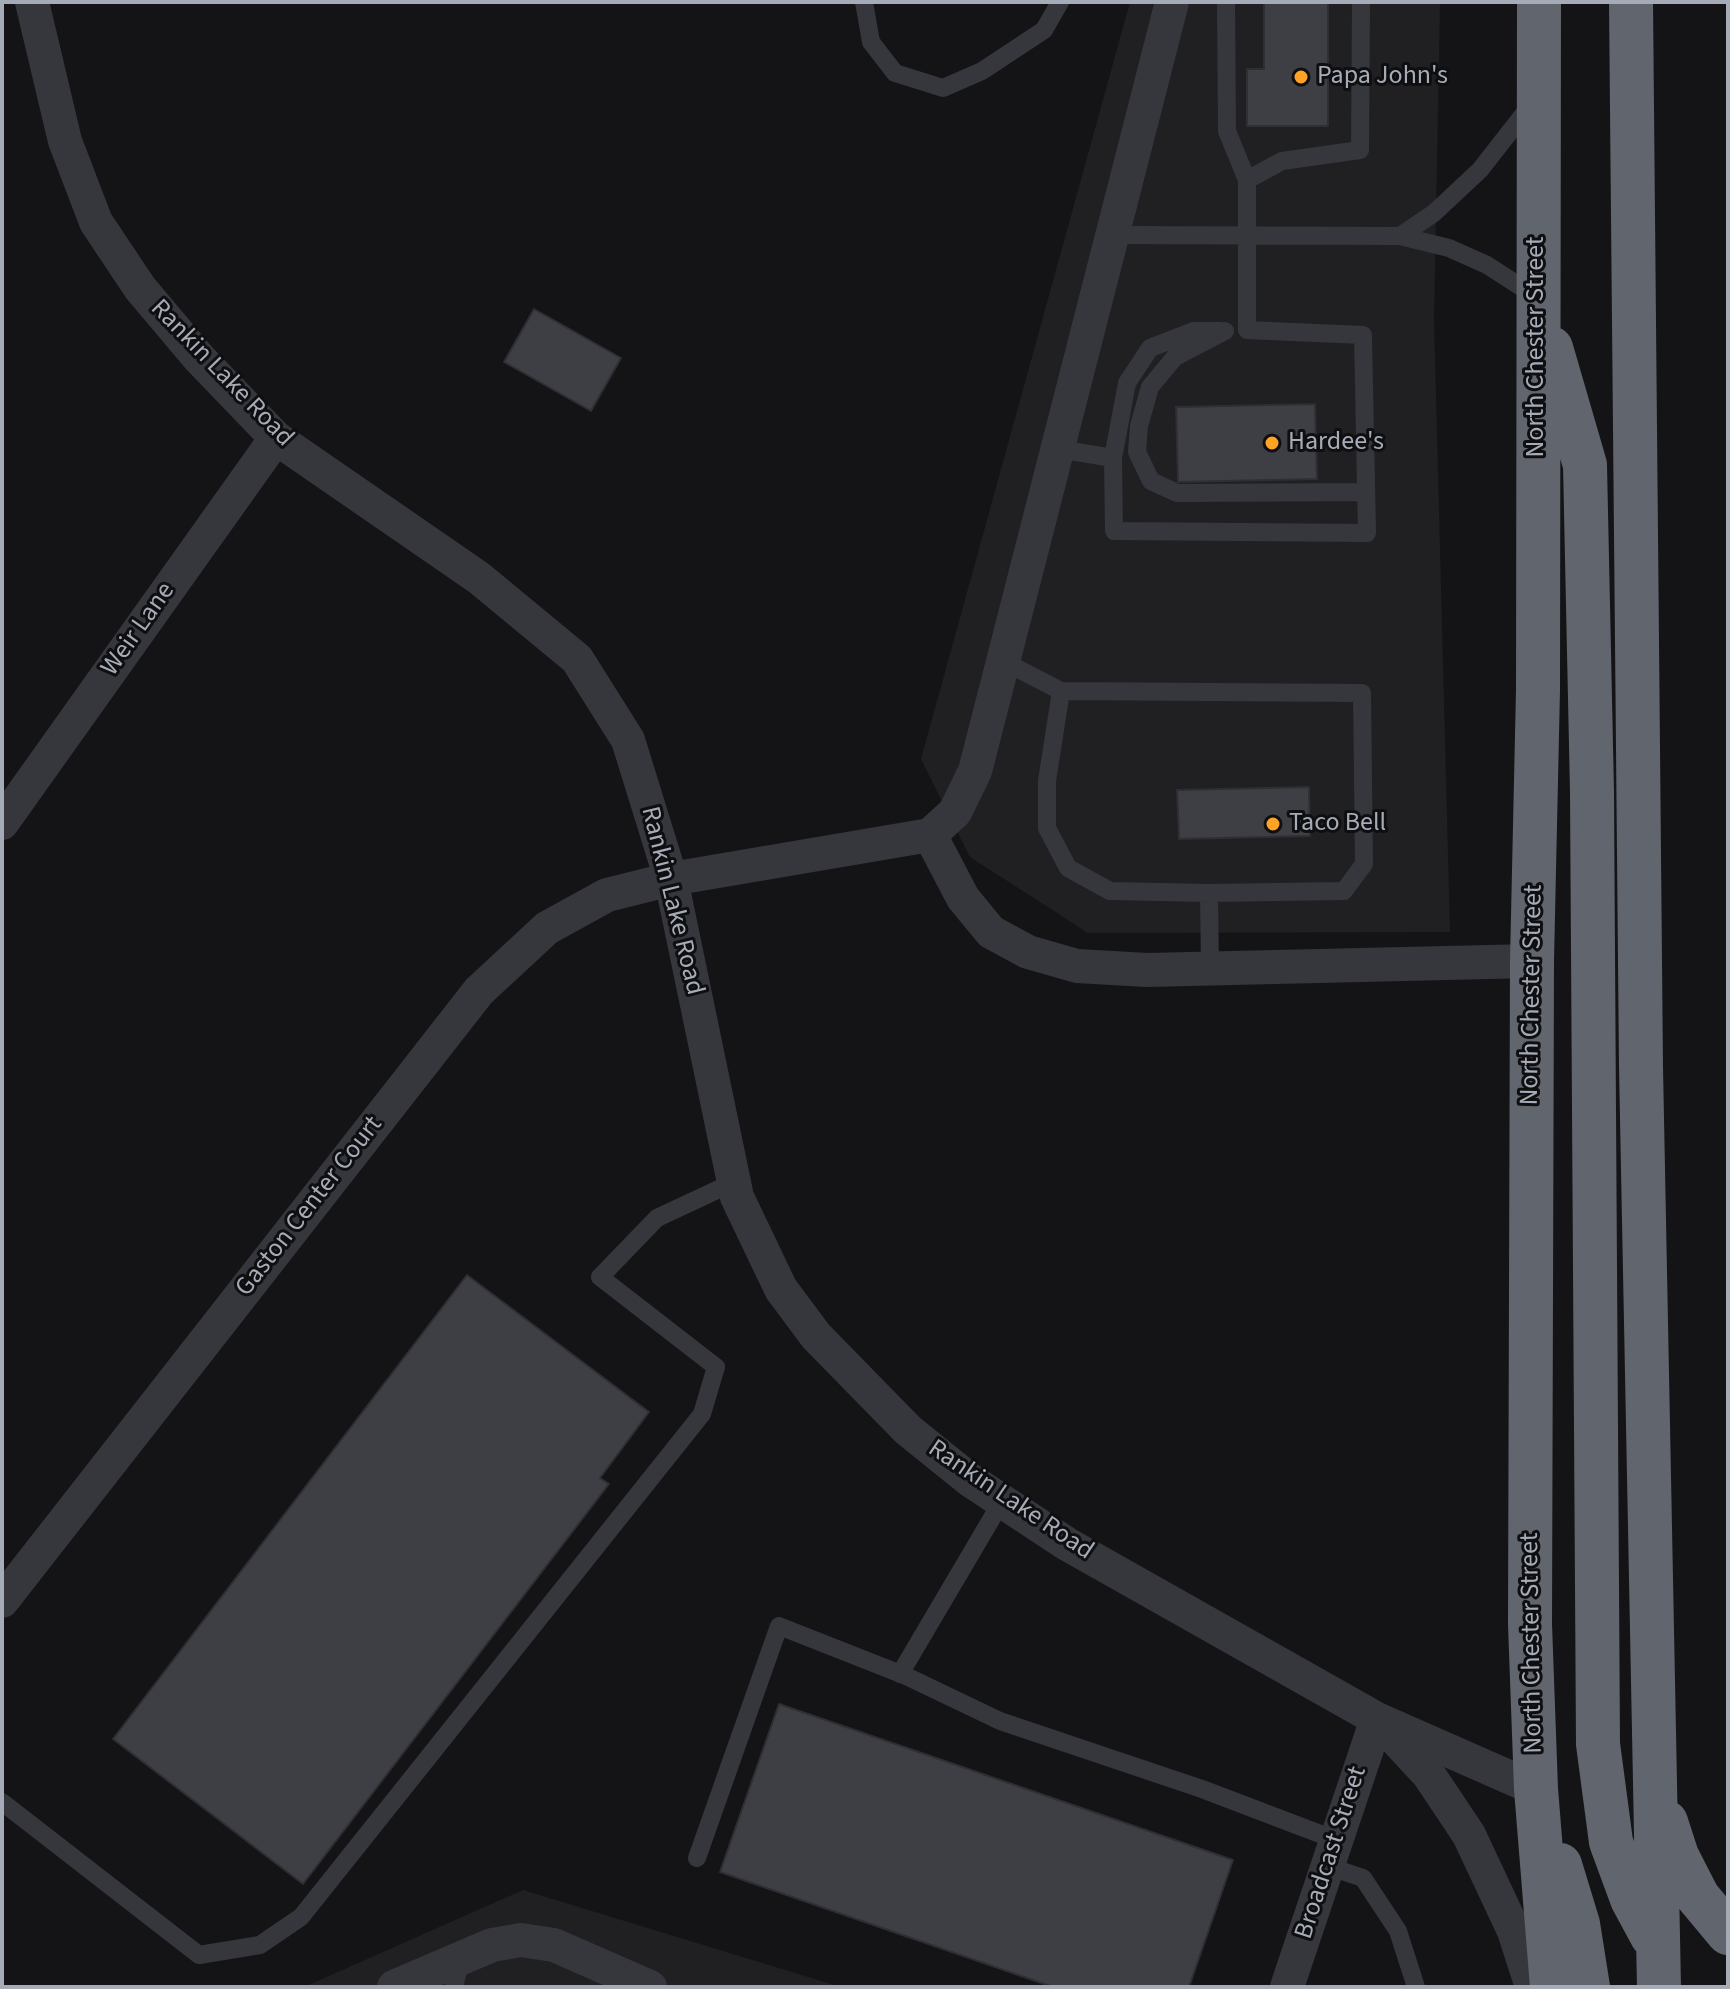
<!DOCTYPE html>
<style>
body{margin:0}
#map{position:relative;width:1730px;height:1989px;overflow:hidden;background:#141416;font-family:"Source Sans 3",sans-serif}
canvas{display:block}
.frame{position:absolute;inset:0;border:4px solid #a5acb8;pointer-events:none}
</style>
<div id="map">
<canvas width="1730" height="1989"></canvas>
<div class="frame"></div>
</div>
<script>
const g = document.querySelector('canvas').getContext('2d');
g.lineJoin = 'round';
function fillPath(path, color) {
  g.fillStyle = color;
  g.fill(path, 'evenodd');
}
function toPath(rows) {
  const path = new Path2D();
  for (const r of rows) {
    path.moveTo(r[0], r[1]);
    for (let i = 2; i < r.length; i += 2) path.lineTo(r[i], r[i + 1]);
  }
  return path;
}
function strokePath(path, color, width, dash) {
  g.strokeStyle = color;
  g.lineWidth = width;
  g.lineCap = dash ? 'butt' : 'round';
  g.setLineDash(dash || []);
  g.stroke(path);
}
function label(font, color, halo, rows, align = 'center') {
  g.font = font + ' "Source Sans 3",sans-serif';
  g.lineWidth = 6;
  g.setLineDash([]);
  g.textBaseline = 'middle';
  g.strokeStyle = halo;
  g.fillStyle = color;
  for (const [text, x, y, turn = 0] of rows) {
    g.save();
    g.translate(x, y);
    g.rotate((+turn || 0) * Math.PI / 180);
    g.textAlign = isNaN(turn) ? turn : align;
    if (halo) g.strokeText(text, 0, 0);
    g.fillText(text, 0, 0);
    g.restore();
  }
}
const built = toPath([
 [1130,2,1440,2,1434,320,1450,932,1088,933,970,857,921,759],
 [523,1890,841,1987,304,1987]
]);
const building = toPath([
 [1264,2,1328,2,1328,126,1247,126,1247,69,1264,69,1264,2],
 [534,309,621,358,591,411,504,362,534,309],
 [1315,404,1317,479,1178,482,1176,407,1315,404],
 [1309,787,1310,836,1179,839,1177,790,1309,787],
 [467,1275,649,1412,600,1478,609,1484,303,1884,113,1739,467,1275],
 [779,1704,1233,1860,1189,1987,1053,1987,720,1872,779,1704]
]);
const lane = toPath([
 [864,2,871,42,895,73,943,88,982,71,1044,30,1060,2],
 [1226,2,1227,131,1247,180],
 [1112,235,1400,236,1449,248,1487,265,1535,296],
 [1400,236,1434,213,1480,170,1530,106],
 [1225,331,1175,357,1150,387,1139,426,1137,452,1151,481,1177,493,1366,492],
 [1058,449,1113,458,1114,531,1367,533,1363,335,1247,330,1247,180,1282,161,1360,150,1361,2],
 [1113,458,1127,383,1150,348,1194,331,1220,331],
 [1003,661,1061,691,1362,693,1364,864,1344,891,1209,893,1110,891,1068,868,1047,828,1047,781,1061,691],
 [1209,893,1210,969],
 [900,1674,1002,1501],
 [2,1802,199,1955,260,1945,301,1917,702,1414,716,1367,600,1277,657,1218,734,1182],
 [697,1858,779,1626,906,1676,1000,1721,1202,1789,1336,1840],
 [1327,1866,1363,1878,1398,1931,1416,1987],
 [454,1987,461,1958]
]);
const street = toPath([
 [32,2,65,141,96,222,140,288,199,358,276,438,479,578,577,659,628,740,671,879,737,1197,781,1289,816,1336,908,1430,970,1480,1067,1544,1377,1719,1536,1789],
 [2,823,276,438],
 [930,835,963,898,991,932,1028,952,1077,966,1147,970,1532,961],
 [2,1601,479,991,547,928,607,895,671,879,930,835,955,812,975,771,1172,2],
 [1391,1734,1429,1775,1469,1835,1514,1931,1532,1987],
 [394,1987,492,1945,521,1940,554,1945,650,1987],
 [1287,1987,1377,1719]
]);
const highway = toPath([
 [1539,2,1538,690,1532,961,1530,1624,1536,1789,1552,1987],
 [1631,2,1641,1067,1659,1987],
 [1551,348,1585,465,1592,792,1598,1744,1611,1842,1632,1899,1652,1936],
 [1666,1822,1677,1856,1698,1897,1728,1933],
 [1560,1865,1578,1924,1588,1987]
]);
const markers = [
 [1301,77,8,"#ffa324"],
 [1272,443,8,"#ffa324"],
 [1273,824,8,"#ffa324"]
];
const poiNames = [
 ["Papa John's",1317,77],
 ["Hardee's",1288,443],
 ["Taco Bell",1289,824]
];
const streetNames = [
 ["North Chester Street",1537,347,-90],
 ["Rankin Lake Road",221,374,46],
 ["Weir Lane",139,630,-55],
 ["Rankin Lake Road",671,901,76],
 ["North Chester Street",1533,995,-89],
 ["Gaston Center Court",310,1207,-52],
 ["Rankin Lake Road",1010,1501,34],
 ["North Chester Street",1533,1643,-91],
 ["Broadcast Street",1332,1853,-72]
];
fillPath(built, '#202023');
fillPath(building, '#3e3f44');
strokePath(building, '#2e2e33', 2);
strokePath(lane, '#35373c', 18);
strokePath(street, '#35373c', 34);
strokePath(highway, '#61656d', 44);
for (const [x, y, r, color] of markers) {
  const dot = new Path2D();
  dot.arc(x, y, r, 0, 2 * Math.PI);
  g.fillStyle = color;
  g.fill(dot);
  strokePath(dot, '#0f0f11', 3);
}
label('26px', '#a5acb8', '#0f0f11', poiNames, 'left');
label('26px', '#a5acb8', '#0f0f11', streetNames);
</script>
